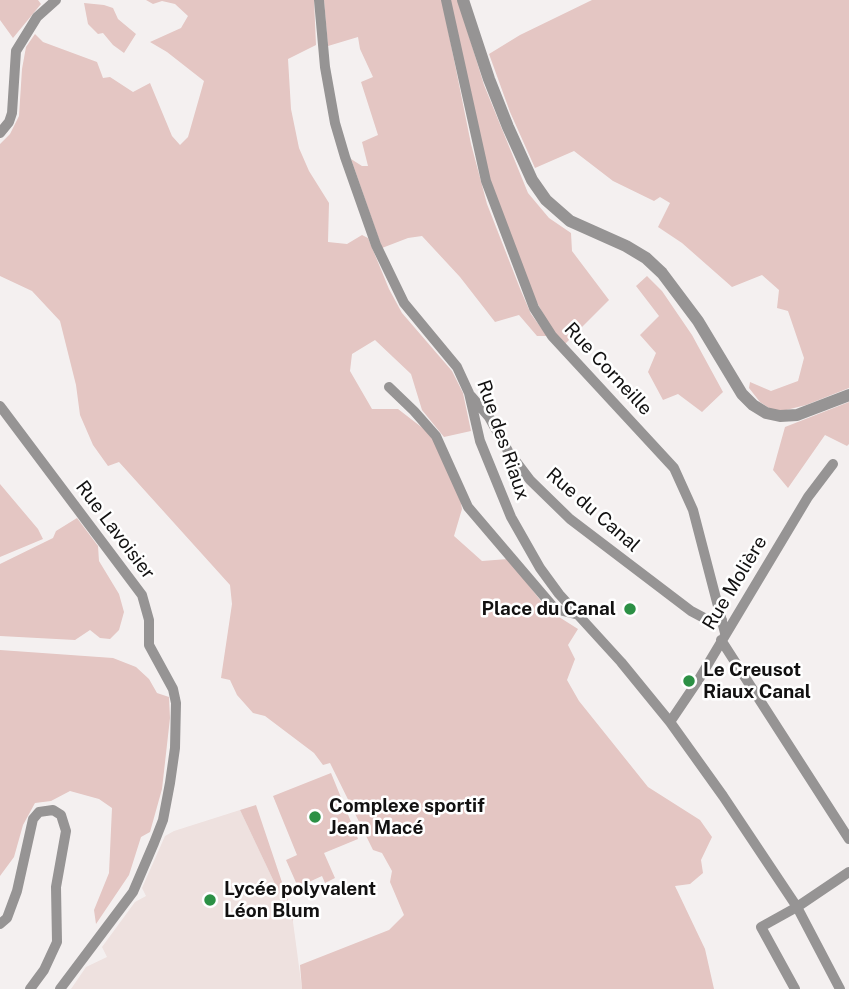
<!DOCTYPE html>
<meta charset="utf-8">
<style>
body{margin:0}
canvas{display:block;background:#f4f0f0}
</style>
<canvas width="849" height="989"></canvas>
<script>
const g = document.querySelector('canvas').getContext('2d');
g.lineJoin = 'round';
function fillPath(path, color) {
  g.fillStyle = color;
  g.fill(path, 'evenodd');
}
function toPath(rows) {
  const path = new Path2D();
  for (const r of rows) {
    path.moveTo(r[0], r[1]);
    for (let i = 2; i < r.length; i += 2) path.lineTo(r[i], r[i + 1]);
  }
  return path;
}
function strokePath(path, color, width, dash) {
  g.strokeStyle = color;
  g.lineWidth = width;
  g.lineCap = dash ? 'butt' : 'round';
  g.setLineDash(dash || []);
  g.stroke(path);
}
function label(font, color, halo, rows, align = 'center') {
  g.font = font + ' "Public Sans",sans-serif';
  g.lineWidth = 5;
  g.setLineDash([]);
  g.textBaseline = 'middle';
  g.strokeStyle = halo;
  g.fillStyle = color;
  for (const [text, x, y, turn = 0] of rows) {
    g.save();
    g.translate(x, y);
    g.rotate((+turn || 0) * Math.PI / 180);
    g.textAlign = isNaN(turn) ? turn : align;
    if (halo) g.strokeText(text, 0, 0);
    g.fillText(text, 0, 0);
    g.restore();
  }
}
const built = toPath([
 [240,810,293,922,302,989,71,989,86,967,107,957,102,947,135,902,146,896,142,888,165,836,174,831]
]);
const green = toPath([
 [0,0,38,0,41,4,13,38,0,20],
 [146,0,314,0,316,45,288,59,291,109,299,148,309,171,329,203,328,242,347,244,362,235,368,238,389,289,402,313,452,371,463,393,471,431,444,437,422,410,411,374,375,340,352,354,350,371,372,409,398,409,433,436,459,492,462,509,454,536,482,561,508,559,548,610,578,629,568,645,575,659,567,680,579,701,648,787,700,820,712,837,701,860,703,873,690,884,675,886,705,949,714,989,302,989,300,965,389,930,404,915,390,882,392,871,382,853,373,850,330,763,323,765,314,753,265,716,253,713,237,695,230,680,221,678,232,604,230,585,119,462,108,466,93,445,80,415,76,385,60,321,32,291,0,276,0,144,10,134,19,116,22,69,26,47,35,34,43,42,97,62,103,78,110,77,133,92,150,83,172,136,180,145,188,137,204,81,167,52,150,42,181,28,188,16,175,4,162,1,153,4],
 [324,0,442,0,471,144,487,204,521,291,531,314,547,336,537,336,519,315,495,322,460,277,422,236,408,238,382,248,351,159,362,166,368,166,362,142,378,135,361,82,373,77,360,49,358,37,328,46],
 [450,0,458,0,484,85,528,193,549,218,571,233,572,251,609,300,565,344,555,335,530,290,488,180],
 [592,0,849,0,849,388,806,405,786,410,772,410,760,402,749,388,750,382,771,391,798,381,804,358,788,311,777,308,779,290,762,275,732,287,682,243,658,227,670,203,660,197,654,201,613,181,574,151,535,168,510,112,489,54,520,35],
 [84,3,104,5,113,8,118,19,136,34,124,53,113,45,103,33,98,34,88,24],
 [647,276,662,291,692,335,723,392,702,412,678,394,663,400,648,372,656,353,640,335,659,316,636,286],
 [849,402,849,444,847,446,825,435,788,488,773,470,785,427],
 [0,484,38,529,43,539,0,557],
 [77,518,98,546,99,561,119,594,124,612,119,630,110,639,100,638,90,630,75,640,0,636,0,564,53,538,56,531],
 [0,650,113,658,136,667,149,679,157,693,169,697,170,718,162,789,150,832,141,837,129,875,96,924,94,910,109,873,112,808,99,799,70,791,51,801,35,803,23,825,14,857,0,876],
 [331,773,358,839,324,853,335,878,325,883,322,876,298,887,286,860,297,855,273,796],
 [256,805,290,906,293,922,240,810]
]);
const minor = toPath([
 [319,0,325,67,335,123,345,157,376,245,404,303,457,367,469,393,480,441,511,517,540,568,559,594,621,662,670,722,723,796,797,907,840,989],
 [446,0,486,181,534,308,552,336,674,468,693,510,725,633],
 [0,133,9,122,12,113,16,51,37,17,56,0],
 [389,387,414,411,436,436,468,507,555,609,575,614],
 [471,396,489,417,508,451,530,480,570,519,691,611,706,619,722,620],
 [0,406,142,595,149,620,149,645,173,689,176,703,175,748,170,783,163,820,154,843,133,892,60,989],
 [721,640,849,839],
 [670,722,699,679,808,497,833,464],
 [0,924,7,918,17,891,33,819,39,812,53,810,61,815,66,831,56,887,57,942,44,970,30,989],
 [795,989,761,927,797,907,849,872]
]);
const tertiary = toPath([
 [463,0,489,79,508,127,532,180,546,200,570,221,626,246,646,258,662,273,698,321,742,394,753,405,766,413,780,416,797,415,849,395]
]);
const markers = [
 [630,609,7,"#2c9045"],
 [689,681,7,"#2c9045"],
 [315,817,7,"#2c9045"],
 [210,900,7,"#2c9045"]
];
const streetNames = [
 ["Rue Corneille",608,369,47],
 ["Rue des Riaux",503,440,71],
 ["Rue du Canal",593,510,41],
 ["Rue Lavoisier",115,530,53],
 ["Rue Molière",735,583,-59]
];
const poiNames = [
 ["Place du Canal",616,609,"right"],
 ["Le Creusot",703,670],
 ["Riaux Canal",703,692],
 ["Complexe sportif",329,806],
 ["Jean Macé",329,828],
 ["Lycée polyvalent",224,889],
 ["Léon Blum",224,911]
];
fillPath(built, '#eee1df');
fillPath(green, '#e4c6c3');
strokePath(minor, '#969494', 10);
strokePath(tertiary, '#969494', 12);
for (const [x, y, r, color] of markers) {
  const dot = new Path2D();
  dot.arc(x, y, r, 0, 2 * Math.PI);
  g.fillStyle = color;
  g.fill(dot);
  strokePath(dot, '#fff', 2.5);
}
label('19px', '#121111', '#fff', streetNames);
label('bold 19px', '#121111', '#fff', poiNames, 'left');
</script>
